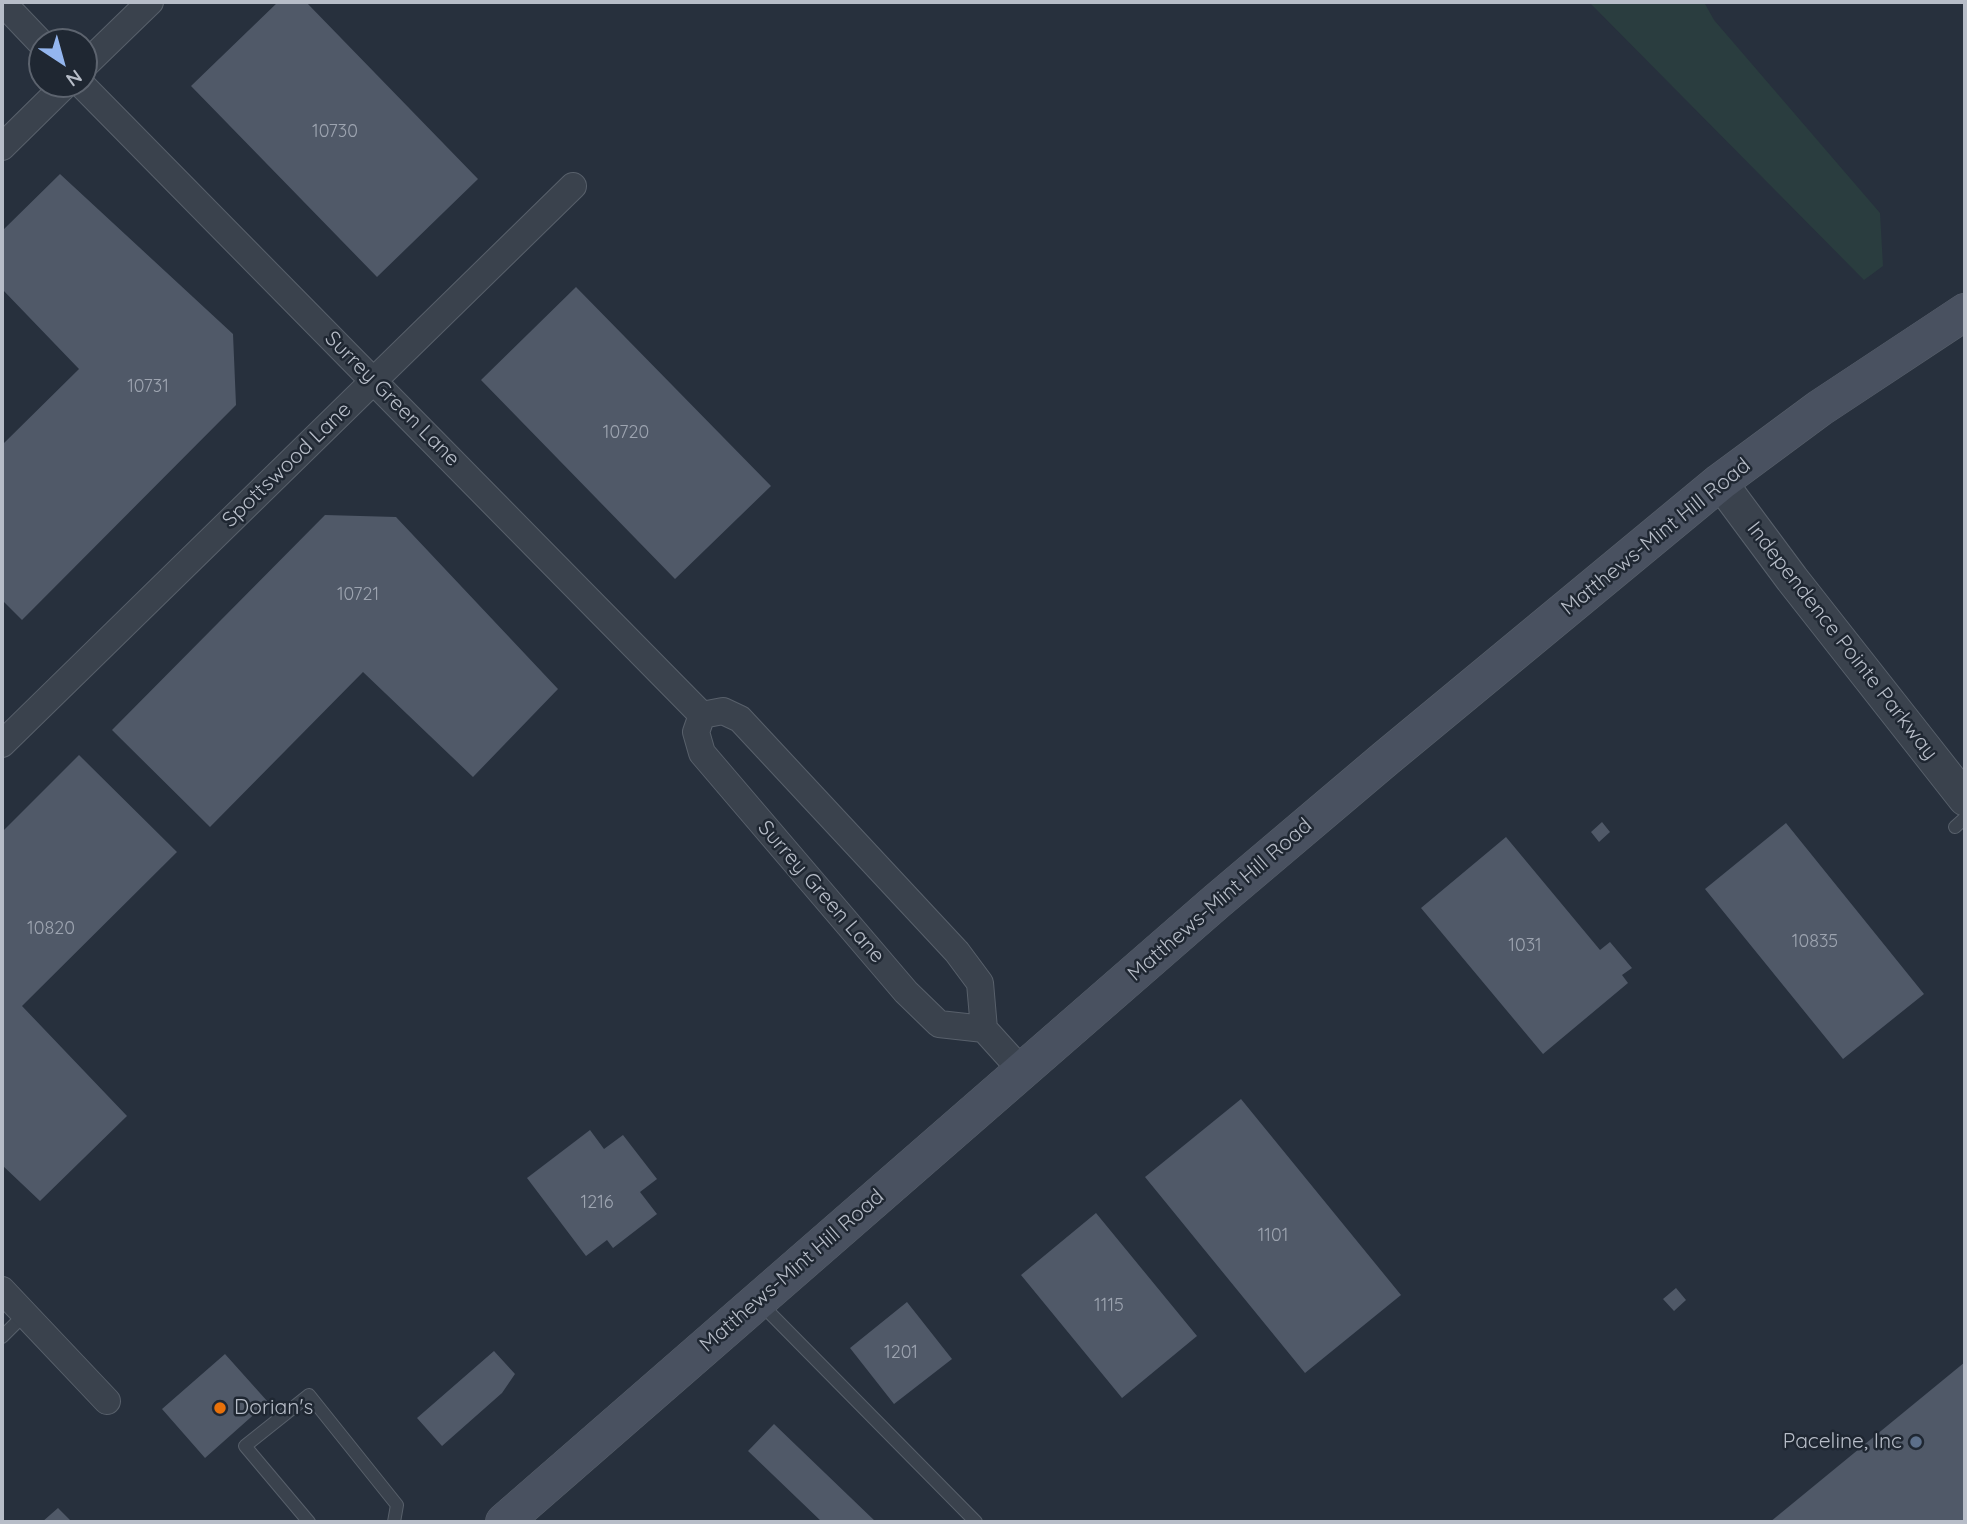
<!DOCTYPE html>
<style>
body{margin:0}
#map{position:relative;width:1967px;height:1524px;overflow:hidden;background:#27303d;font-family:Quicksand,sans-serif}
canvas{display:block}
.frame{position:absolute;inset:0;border:4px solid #b7bdc8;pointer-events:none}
.north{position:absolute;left:28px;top:28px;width:70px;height:70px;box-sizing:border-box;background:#1f2732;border:2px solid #5c636e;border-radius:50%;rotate:144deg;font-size:19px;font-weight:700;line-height:28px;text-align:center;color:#b7bdc8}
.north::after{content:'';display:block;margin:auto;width:24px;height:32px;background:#94b6ef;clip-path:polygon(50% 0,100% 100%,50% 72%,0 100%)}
</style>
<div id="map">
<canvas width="1967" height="1524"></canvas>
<div class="frame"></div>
<div class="north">N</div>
</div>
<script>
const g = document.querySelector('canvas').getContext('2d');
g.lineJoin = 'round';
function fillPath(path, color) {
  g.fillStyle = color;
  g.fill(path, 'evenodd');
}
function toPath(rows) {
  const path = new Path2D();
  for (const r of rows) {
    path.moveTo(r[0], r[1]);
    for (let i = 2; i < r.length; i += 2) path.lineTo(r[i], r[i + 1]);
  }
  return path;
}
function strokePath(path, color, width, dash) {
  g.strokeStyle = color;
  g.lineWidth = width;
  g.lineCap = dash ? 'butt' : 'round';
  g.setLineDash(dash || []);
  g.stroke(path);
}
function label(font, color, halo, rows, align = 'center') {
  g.font = font + ' Quicksand,sans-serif';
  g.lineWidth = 5;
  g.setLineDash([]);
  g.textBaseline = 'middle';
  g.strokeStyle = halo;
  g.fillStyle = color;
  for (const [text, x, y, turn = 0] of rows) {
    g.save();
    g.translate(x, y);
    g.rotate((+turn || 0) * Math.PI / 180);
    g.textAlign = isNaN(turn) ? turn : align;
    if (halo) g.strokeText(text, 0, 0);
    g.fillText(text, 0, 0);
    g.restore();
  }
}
const green = toPath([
 [1589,2,1704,2,1714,20,1880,213,1883,266,1864,280]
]);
const building = toPath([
 [278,2,306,2,478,179,377,277,191,86],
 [60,174,233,334,236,405,22,620,2,600,2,445,79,369,2,289,2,231],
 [576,287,771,486,675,579,481,380],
 [325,515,396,517,558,689,473,777,363,672,210,827,112,730],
 [79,755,177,852,22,1006,127,1116,40,1201,2,1165,2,832],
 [1602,822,1610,832,1599,842,1591,832],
 [1786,823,1924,994,1843,1059,1705,889],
 [1506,837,1600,950,1610,942,1632,968,1622,975,1628,983,1543,1054,1421,908],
 [1241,1099,1401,1295,1305,1373,1145,1177],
 [590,1130,604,1149,623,1135,657,1179,640,1192,657,1214,613,1248,607,1240,586,1256,527,1178],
 [1096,1213,1197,1336,1122,1398,1021,1275],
 [1676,1288,1686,1300,1674,1311,1663,1299],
 [907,1302,952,1359,894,1404,850,1348],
 [494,1351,515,1374,502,1393,442,1446,417,1418],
 [225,1354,268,1402,205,1458,162,1409],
 [1965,1362,1965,1522,1770,1522],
 [774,1424,876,1522,822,1522,748,1451],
 [58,1508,72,1522,42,1522]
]);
const service = toPath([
 [1955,827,1965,818],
 [760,1303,976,1522],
 [2,1337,25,1314],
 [309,1522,245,1446,309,1395,397,1505,394,1522]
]);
const minor = toPath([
 [2,2,42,44],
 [84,66,150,2],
 [81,84,702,715],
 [2,147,66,84],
 [702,715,723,711,740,719,957,952,980,983,984,1029,1022,1071],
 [702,715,696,732,702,753,906,992,939,1024,984,1029],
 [2,744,573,186],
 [2,1290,107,1401]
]);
const tertiary = toPath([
 [1720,482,1792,579,1965,799]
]);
const secondary = toPath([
 [504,1522,1216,902,1385,759,1720,482,1820,408,1965,312]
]);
const markers = [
 [220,1408,7,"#e8710a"],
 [1916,1442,7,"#5c6f8a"]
];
const numberNames = [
 ["10730",335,132],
 ["10731",148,387],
 ["10720",626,433],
 ["10721",358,595],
 ["10820",51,929],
 ["10835",1815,942],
 ["1031",1525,946],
 ["1216",597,1203],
 ["1101",1273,1236],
 ["1115",1109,1306],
 ["1201",901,1353]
];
const streetNames = [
 ["Surrey Green Lane",392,399,45],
 ["Spottswood Lane",287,465,-44],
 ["Matthews-Mint Hill Road",1656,537,-39],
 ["Independence Pointe Parkway",1842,641,52],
 ["Surrey Green Lane",821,892,49],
 ["Matthews-Mint Hill Road",1220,900,-41],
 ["Matthews-Mint Hill Road",792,1271,-41]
];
const poiNames = [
 ["Dorian's",234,1408],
 ["Paceline, Inc",1902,1442,"right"]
];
fillPath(green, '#2a3d3f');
fillPath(building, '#505968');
strokePath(service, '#58606b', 14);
strokePath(minor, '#58606b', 28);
strokePath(tertiary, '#58606b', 35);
strokePath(secondary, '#58606b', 38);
strokePath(service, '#3a424d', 12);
strokePath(minor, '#3a424d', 26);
strokePath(tertiary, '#3a424d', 33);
strokePath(secondary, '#495160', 37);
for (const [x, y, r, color] of markers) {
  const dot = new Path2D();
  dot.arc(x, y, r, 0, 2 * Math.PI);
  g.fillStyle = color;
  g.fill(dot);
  strokePath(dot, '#1f2732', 2.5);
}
label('18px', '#9da4b0', null, numberNames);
label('21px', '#b7bdc8', '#1f2732', streetNames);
label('21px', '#b7bdc8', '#1f2732', poiNames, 'left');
</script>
